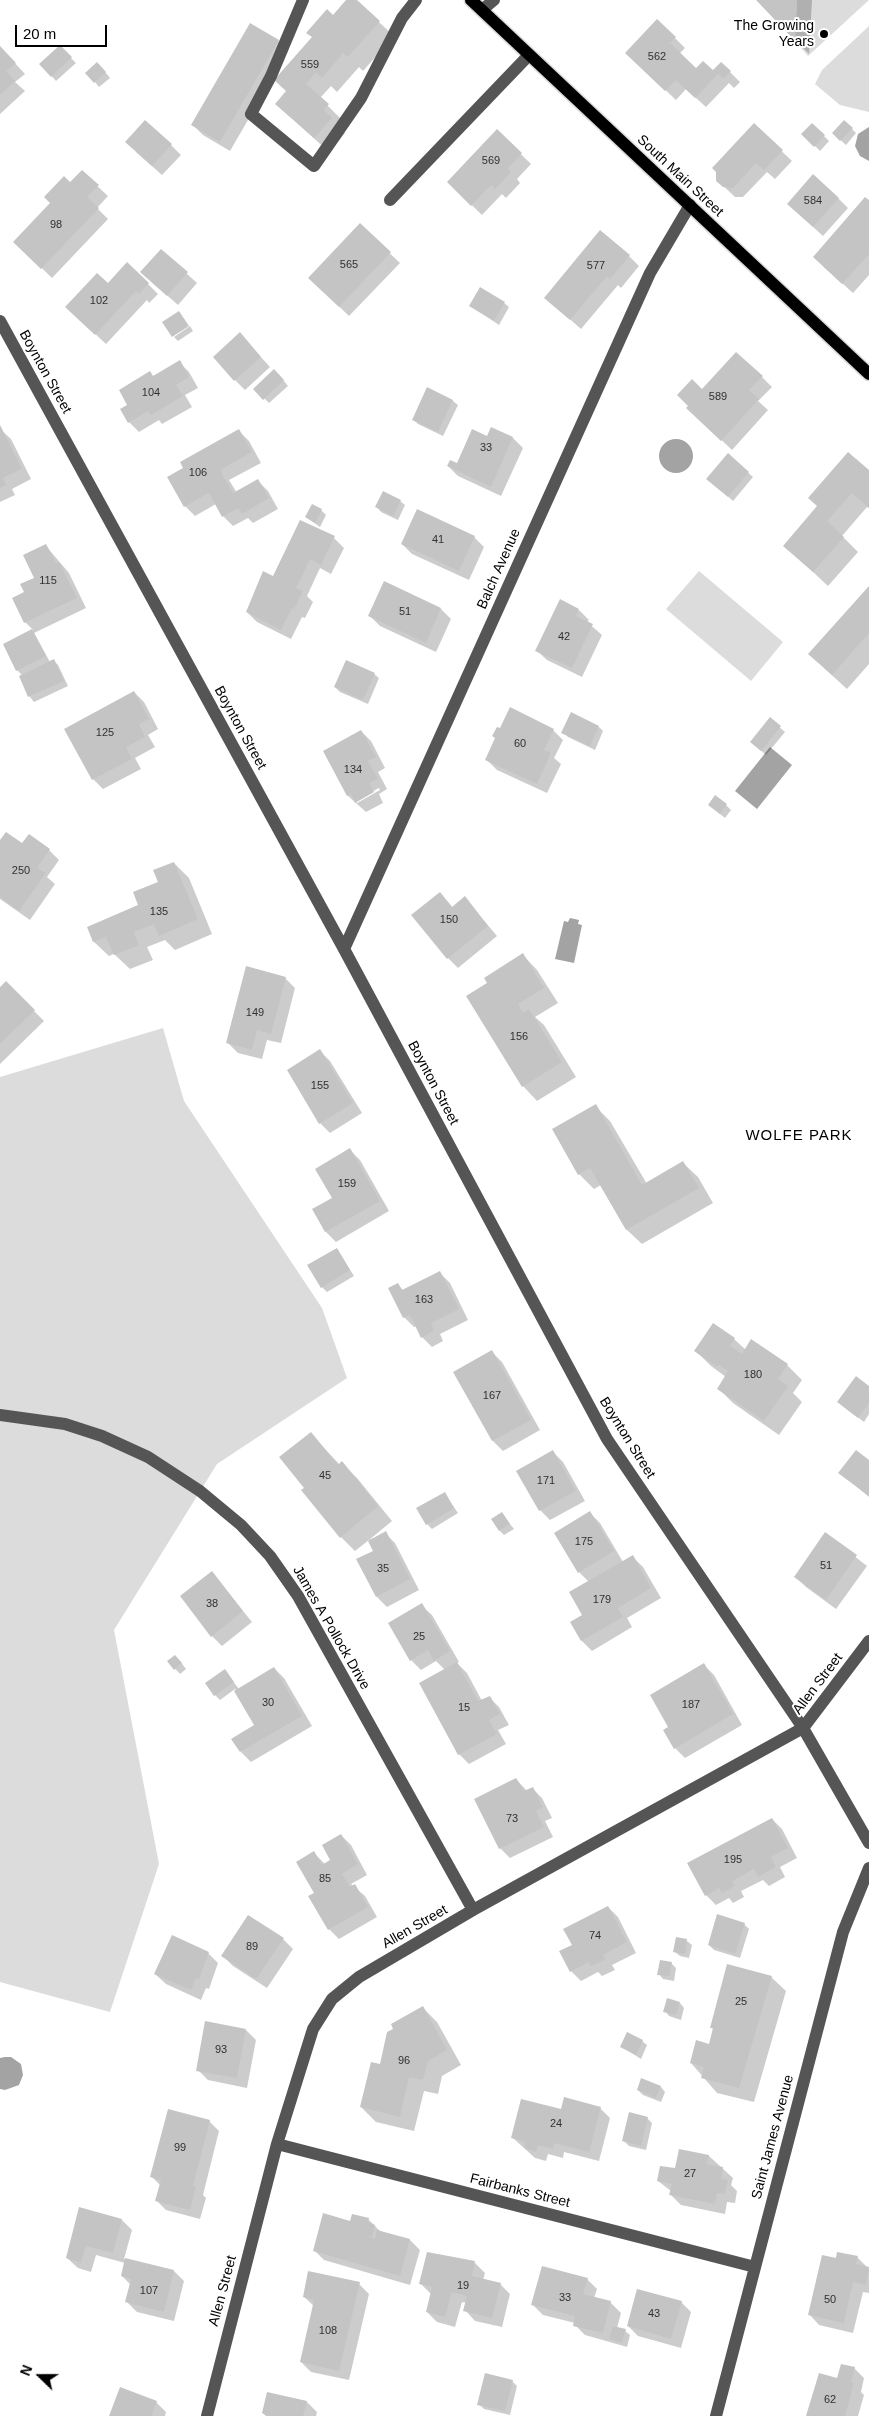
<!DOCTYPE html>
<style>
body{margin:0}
#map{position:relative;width:869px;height:2416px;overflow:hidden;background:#fff;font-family:Arial,sans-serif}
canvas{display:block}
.north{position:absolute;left:15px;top:2351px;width:50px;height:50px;-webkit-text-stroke:4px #fff;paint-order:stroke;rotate:292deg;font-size:14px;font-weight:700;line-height:20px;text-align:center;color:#000}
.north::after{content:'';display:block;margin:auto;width:18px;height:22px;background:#000;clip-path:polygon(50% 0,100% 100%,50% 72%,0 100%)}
.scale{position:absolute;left:15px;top:25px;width:92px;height:22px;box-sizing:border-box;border:2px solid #000;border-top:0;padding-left:6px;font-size:15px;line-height:18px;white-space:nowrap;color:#000;-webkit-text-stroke:4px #fff;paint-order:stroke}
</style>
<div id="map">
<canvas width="869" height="2416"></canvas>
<div class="north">N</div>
<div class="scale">20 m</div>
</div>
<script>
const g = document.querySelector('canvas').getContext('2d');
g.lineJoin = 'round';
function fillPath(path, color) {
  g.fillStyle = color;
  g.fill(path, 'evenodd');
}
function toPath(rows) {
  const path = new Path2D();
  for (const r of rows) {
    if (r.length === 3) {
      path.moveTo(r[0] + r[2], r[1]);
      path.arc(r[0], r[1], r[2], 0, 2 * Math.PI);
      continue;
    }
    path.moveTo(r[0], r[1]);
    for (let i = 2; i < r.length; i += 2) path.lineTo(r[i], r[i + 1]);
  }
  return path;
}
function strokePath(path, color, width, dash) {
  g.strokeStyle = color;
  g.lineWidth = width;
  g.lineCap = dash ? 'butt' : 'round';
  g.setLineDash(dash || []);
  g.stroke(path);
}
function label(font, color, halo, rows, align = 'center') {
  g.font = font + ' Arial,sans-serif';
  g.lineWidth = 4;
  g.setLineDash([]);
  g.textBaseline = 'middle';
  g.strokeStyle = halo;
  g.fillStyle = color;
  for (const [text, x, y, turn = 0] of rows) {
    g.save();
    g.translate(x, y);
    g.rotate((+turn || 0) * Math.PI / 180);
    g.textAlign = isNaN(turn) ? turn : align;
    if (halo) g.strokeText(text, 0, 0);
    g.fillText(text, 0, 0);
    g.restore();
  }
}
const green = toPath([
 [797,0,869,0,808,56,795,41],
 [869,26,869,112,840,105,815,84,822,70],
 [699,571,783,642,751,681,666,609],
 [163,1028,184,1101,322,1308,347,1378,217,1464,114,1630,159,1864,110,2012,0,1982,0,1077]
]);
const water = toPath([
 [869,127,869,161,860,156,855,146,858,134],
 [676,456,17],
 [770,747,792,765,757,809,735,791],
 [570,918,579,920,578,924,582,925,574,963,555,959,564,921,568,922],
 [5,2057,11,2057,21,2064,23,2075,19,2085,5,2090,0,2089,0,2058]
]);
const shadow = toPath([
 [348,0,355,0,394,36,363,71,359,67,337,92,331,86,320,98,342,120,338,126,345,133,329,152,276,104,288,91,333,17],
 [758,0,812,0,809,54,796,40],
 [675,38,685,48,679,54,696,70,730,72,740,82,734,88,729,83,706,107,686,89,676,100,637,63],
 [278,41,288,51,230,151,203,135,193,125],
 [0,47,25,74,15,82,25,91,0,114],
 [60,47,76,63,56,81,41,64],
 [102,68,110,78,99,87,95,82],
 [844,121,856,133,846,145,833,133],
 [812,124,829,141,820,151,803,134],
 [754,125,792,161,775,179,767,172,743,197,735,197,717,180],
 [497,131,531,164,517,179,520,183,506,198,502,194,482,215,448,182],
 [171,145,181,155,162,175,136,152],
 [82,172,108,196,97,208,108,219,52,278,15,242],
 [838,198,848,208,823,236,799,214],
 [869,202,869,275,853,293,824,267],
 [360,225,400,263,349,316,320,288],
 [161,250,197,283,178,305,152,282],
 [629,256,639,266,621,288,618,285,581,329,546,298],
 [148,284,158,294,149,303,147,300,106,344,77,317,108,285],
 [504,303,509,307,499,325,471,306],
 [190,326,193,331,178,341,174,337],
 [240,334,270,367,245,390,235,380],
 [179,362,189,372,198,388,185,395,192,407,162,424,159,420,139,432,129,422,129,405,150,373,154,377],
 [279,375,288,386,269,403,255,389],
 [762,377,772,387,758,401,768,410,732,450,698,418,702,391],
 [428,389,453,401,458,405,443,436,418,424,413,419],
 [0,429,11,439,31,479,12,489,15,495,0,502],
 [492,429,513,438,523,448,501,496,458,476,448,466,457,464,488,437],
 [239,431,249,441,261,463,229,480,237,493,258,481,268,491,278,509,253,523,248,518,233,526,223,516,216,504,195,516,185,506],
 [728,455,753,477,733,501,713,483],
 [869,472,869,508,867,507,842,536,858,552,828,586,785,546],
 [400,501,405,505,398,520,381,512,377,507],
 [321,510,326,515,320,527,306,517],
 [474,537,484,547,469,580,412,554,402,544],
 [334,538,344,548,331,574,320,568,307,596,313,602,305,618,302,617,291,639,257,622,247,612,274,577],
 [46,546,69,573,86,608,34,633,50,662,54,661,58,665,68,686,34,702,30,697,20,676,22,675,17,670,5,644,33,630,25,622,26,593,36,578],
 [384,583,441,609,451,619,436,652,380,626,370,616],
 [869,587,869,664,847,689,824,668],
 [579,610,589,620,587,622,602,635,582,677,547,660,536,650],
 [374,674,379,678,368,704,340,692,335,687],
 [134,692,144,702,158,729,148,735,155,747,135,758,141,769,103,789,93,779],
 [770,719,785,732,766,755,757,747],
 [599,727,603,731,595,750,568,737,563,732],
 [553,730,563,740,554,758,561,764,547,793,497,770,487,760],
 [361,731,371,741,385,768,378,772,387,789,379,794,383,803,366,812,348,796,324,751],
 [379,788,380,790,357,803,355,801],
 [726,805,731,810,725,818,715,810],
 [0,842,49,850,59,860,47,877,55,884,30,920,0,899],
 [174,863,189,878,212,934,175,950,165,940,147,947,153,960,130,969,114,954,109,956,94,942,88,928,139,906],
 [440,893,453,908,465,898,497,936,458,968,448,958],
 [523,955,537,970,558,1003,535,1017,544,1025,576,1077,537,1101,523,1086,489,984],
 [285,978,295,988,281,1043,267,1040,262,1059,238,1053,228,1043],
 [6,983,44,1021,0,1064,0,989],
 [320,1051,330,1061,362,1113,330,1133,320,1123],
 [595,1106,610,1121,647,1184,683,1163,698,1177,713,1203,642,1244,627,1230,601,1185,594,1189,579,1174,554,1130],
 [350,1150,360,1160,389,1211,336,1242,326,1232,314,1210,334,1199],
 [337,1249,354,1276,327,1292,322,1287],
 [440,1273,450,1283,468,1320,440,1334,443,1341,432,1347,422,1337,417,1326,414,1327,404,1317,398,1285,404,1291],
 [714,1325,734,1339,746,1350,752,1341,787,1365,802,1380,793,1393,802,1402,779,1435,733,1403,718,1388,726,1377,711,1366,696,1351],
 [492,1352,502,1362,540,1430,503,1451,493,1441,455,1373],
 [869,1387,869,1414,864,1422,843,1406],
 [311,1434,340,1465,342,1463,357,1478,392,1521,369,1540,385,1533,395,1543,419,1590,387,1607,377,1597,375,1551,369,1540,355,1551,341,1537],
 [553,1452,563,1462,585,1501,550,1520,540,1510],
 [869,1461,869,1497,840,1473],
 [444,1493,458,1513,432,1529,427,1524],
 [590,1513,600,1523,623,1562,633,1557,643,1567,661,1598,627,1618,632,1627,592,1651,582,1641,571,1623,584,1615,589,1582,579,1572],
 [502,1514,514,1529,504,1535,500,1531],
 [826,1534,867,1566,836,1609,806,1587,796,1577],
 [212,1573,252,1622,222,1646,212,1636],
 [421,1605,432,1615,459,1662,457,1663,467,1673,482,1701,489,1697,499,1707,509,1725,498,1730,506,1744,469,1764,459,1754,420,1683,445,1670,436,1661,421,1670,411,1660],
 [180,1661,186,1669,180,1674,169,1662],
 [704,1665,714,1675,742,1725,685,1758,675,1748,670,1728],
 [274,1668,284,1678,312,1726,251,1762,241,1752,256,1726,235,1689,220,1700,215,1695,229,1676,239,1689],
 [516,1779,527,1791,532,1788,542,1798,552,1818,545,1821,553,1837,510,1858,500,1848],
 [772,1819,782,1829,797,1858,780,1867,785,1877,769,1886,763,1880,741,1891,744,1897,733,1903,729,1898,716,1905,706,1895],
 [341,1835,351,1845,367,1875,351,1884,365,1896,377,1917,339,1939,329,1929,316,1894,314,1853,325,1864,332,1861],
 [608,1907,618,1917,636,1953,612,1965,615,1970,602,1976,598,1972,581,1981,571,1971,573,1946],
 [744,1924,749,1929,740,1958,714,1950,709,1945],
 [283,1939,293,1949,267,1988,233,1966,223,1956],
 [687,1941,692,1945,689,1958,680,1956,675,1952],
 [208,1953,218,1963,209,1989,206,1988,201,2000,166,1984,155,1974],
 [671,1963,676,1968,674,1981,663,1979,659,1974],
 [771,1977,786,1991,754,2102,717,2093,691,2063,709,2045,714,2030,711,2027],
 [680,2003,684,2008,681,2020,669,2016,665,2011],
 [422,2007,437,2022,461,2065,442,2076,438,2094,424,2091,414,2131,376,2122,361,2107,381,2065],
 [246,2030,256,2040,247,2088,208,2080,198,2070],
 [642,2041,647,2045,641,2059,622,2047],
 [661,2087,665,2092,661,2102,643,2095,638,2090],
 [600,2108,610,2118,599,2161,564,2152,563,2158,548,2154,546,2161,535,2158,513,2138,562,2111],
 [647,2118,652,2123,646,2150,629,2146,624,2141],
 [209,2121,219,2131,203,2195,206,2198,200,2219,166,2210,156,2200,160,2185,152,2177],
 [709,2156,733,2178,731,2185,737,2191,735,2203,727,2202,725,2214,681,2205,671,2195,671,2191,658,2181,676,2170],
 [368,2219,381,2232,410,2240,420,2250,410,2285,324,2260,314,2250],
 [122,2220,132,2230,124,2259,174,2271,184,2281,174,2321,137,2312,127,2302,131,2285,122,2276,125,2263,96,2255,91,2272,78,2268,67,2258],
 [838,2253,858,2258,869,2269,869,2293,863,2292,853,2333,819,2325,809,2314],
 [475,2263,485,2273,483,2280,500,2284,510,2294,502,2327,475,2321,465,2310,467,2303,462,2302,455,2327,437,2322,427,2312,431,2294,421,2284],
 [587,2279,597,2289,594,2298,610,2302,621,2313,617,2328,625,2331,630,2335,627,2347,585,2335,575,2325,575,2323,543,2315,533,2305],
 [359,2284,369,2294,349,2380,311,2372,301,2362,314,2306,304,2297],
 [681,2302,691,2312,681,2348,638,2336,628,2326],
 [854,2368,864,2378,861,2392,864,2395,858,2416,807,2416,838,2380],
 [512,2381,517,2386,510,2415,484,2409,479,2404],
 [156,2402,166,2412,165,2416,111,2416],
 [307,2402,317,2412,316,2416,266,2416,263,2413]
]);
const building = toPath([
 [346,0,357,0,380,21,348,57,343,53,322,78,316,72,306,84,329,104,324,110,332,118,314,138,275,104,286,91,274,80,312,37,306,33,327,9,333,15],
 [756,0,797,0,795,41],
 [657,19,676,37,670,43,696,68,703,61,713,70,721,62,731,71,723,79,718,74,695,98,676,80,665,91,625,53],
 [250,23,279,40,220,142,191,125],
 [60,45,72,57,51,77,39,64],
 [0,46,16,63,6,71,15,81,0,95],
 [97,62,106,72,94,83,85,73],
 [145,120,172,144,152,166,125,142],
 [844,120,853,128,840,141,832,133],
 [754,123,783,150,764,170,756,163,733,188,723,187,716,181,716,172,712,168],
 [812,123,825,135,814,147,801,134],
 [497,129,522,153,508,168,511,172,495,189,491,185,471,206,447,182],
 [82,170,99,185,87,197,99,208,41,269,13,242,50,203,44,197,64,176,70,182],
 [813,174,839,198,813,227,787,204],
 [865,197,869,200,869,254,842,284,813,257],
 [360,223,391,252,339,307,308,278],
 [600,230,630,255,610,279,607,276,570,320,544,298],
 [161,249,188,272,167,296,140,272],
 [127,262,149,283,139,294,136,291,95,335,65,307,97,273,108,283],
 [480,287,505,302,494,321,469,306],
 [179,311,189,326,172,337,162,322],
 [240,332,261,357,234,381,213,357],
 [736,352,763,376,749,390,759,399,721,441,686,408,688,406,677,395,692,379,702,389],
 [180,360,189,377,176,385,183,396,151,415,148,411,128,423,120,409,127,405,119,390,150,371,153,376],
 [274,369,284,380,263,400,253,389],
 [427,387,453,400,438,432,412,420],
 [0,425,22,469,3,478,6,485,0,488],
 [491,427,513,437,491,487,447,466,450,460,457,463,472,429,487,436],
 [239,429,252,452,220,470,233,493,258,479,269,498,242,514,238,508,222,517,209,493,184,507,167,477,183,468,180,462],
 [848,452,869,470,869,508,852,493,827,521,844,537,813,572,783,546,817,506,808,498],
 [728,453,749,472,728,497,706,479],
 [383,491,401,500,393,516,375,507],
 [312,504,322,509,315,523,305,517],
 [417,509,475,536,459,571,401,544],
 [300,520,335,536,321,565,310,559,296,588,303,591,294,609,292,608,281,630,246,612,263,571,273,576],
 [46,544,56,563,59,562,77,598,24,623,12,598,24,592,20,584,34,578,23,555],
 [384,581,441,608,426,643,368,616],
 [869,586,869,633,832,675,808,654],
 [560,599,579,609,576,616,593,624,572,668,535,651],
 [32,629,46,656,16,671,3,644],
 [54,659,64,681,28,697,19,676],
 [346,660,375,673,363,700,334,687],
 [134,691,149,719,139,724,145,737,126,747,132,759,92,780,64,729],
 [510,707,554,729,544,750,551,753,537,784,485,760,495,738,492,736,497,727,500,728],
 [571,712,599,726,590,746,561,733],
 [770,717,781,726,761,751,750,742],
 [361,730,376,757,368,761,378,779,369,783,374,792,355,803,351,794,347,796,323,751],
 [715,795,727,804,720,814,708,805],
 [6,832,22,843,29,834,50,849,37,868,46,873,19,911,0,897,0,840],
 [174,862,198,919,159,936,154,924,134,932,139,945,114,955,106,937,93,942,87,927,138,905,133,892,158,882,153,870],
 [440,892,452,907,465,896,488,926,447,959,411,915],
 [523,953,544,988,518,1004,523,1013,529,1009,562,1062,522,1087,466,996,487,983,484,978],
 [246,966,286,977,271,1034,257,1030,252,1050,226,1043],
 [6,981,35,1010,0,1044,0,987],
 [320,1049,353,1103,319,1124,287,1070],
 [596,1104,642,1185,683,1161,699,1188,626,1230,590,1168,578,1175,552,1129],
 [350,1148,380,1201,325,1232,312,1209,332,1198,315,1169],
 [337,1248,350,1270,321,1288,307,1265],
 [440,1271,459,1309,431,1323,434,1331,421,1338,410,1315,403,1318,388,1288,398,1283,402,1290],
 [713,1323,735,1338,730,1346,742,1354,751,1339,788,1364,778,1379,788,1386,764,1421,717,1389,728,1371,719,1365,717,1367,694,1351],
 [492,1350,531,1420,492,1441,453,1372],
 [856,1376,869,1386,869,1403,858,1418,837,1402],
 [311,1432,338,1465,342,1461,378,1506,340,1538,301,1490,304,1488,279,1457],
 [553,1450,576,1491,539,1511,516,1471],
 [856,1450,869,1460,869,1496,838,1473],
 [445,1492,454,1508,426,1525,416,1508],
 [590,1511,614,1551,578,1573,554,1533],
 [502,1512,510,1524,499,1531,491,1519],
 [386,1531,410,1579,376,1597,356,1559,373,1551,368,1541],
 [825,1532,857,1555,826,1600,794,1577],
 [633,1555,651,1588,618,1608,623,1617,581,1641,570,1622,582,1615,569,1592],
 [212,1571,243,1611,211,1637,180,1596],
 [422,1603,450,1651,434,1661,428,1650,410,1661,388,1623],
 [175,1655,182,1663,174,1670,167,1661],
 [457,1662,478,1701,490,1696,500,1714,489,1720,497,1734,458,1755,419,1683],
 [704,1663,733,1714,674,1749,663,1730,668,1727,650,1695],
 [274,1667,302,1716,240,1752,231,1739,254,1725,234,1691],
 [225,1669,234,1682,214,1696,205,1683],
 [516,1778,524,1791,533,1787,543,1807,536,1811,544,1827,499,1849,474,1799],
 [772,1818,788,1848,771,1857,776,1867,758,1877,754,1869,732,1881,735,1886,722,1893,719,1888,705,1896,687,1863],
 [341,1834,358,1864,342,1874,350,1887,355,1884,368,1907,328,1930,308,1896,314,1893,296,1862,314,1851,322,1865,330,1860,322,1845],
 [608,1906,627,1942,603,1955,606,1959,591,1966,589,1962,570,1972,559,1951,572,1945,563,1929],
 [717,1914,745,1923,735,1954,708,1945],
 [248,1915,284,1938,256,1979,221,1956],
 [172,1935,209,1952,199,1979,196,1978,191,1990,154,1974],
 [676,1937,687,1939,685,1954,673,1952],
 [660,1960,672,1962,669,1976,657,1975],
 [727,1964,772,1976,739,2088,701,2078,704,2067,690,2063,696,2040,709,2044,713,2028,710,2028],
 [667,1998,680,2002,676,2015,663,2012],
 [423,2006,447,2050,428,2061,423,2080,409,2077,400,2117,360,2107,371,2062,380,2064,387,2032,393,2029,391,2024],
 [205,2021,246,2029,237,2078,196,2071],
 [627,2032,643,2040,636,2055,620,2047],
 [641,2078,661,2086,656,2098,637,2090],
 [564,2097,601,2107,589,2152,554,2143,553,2149,538,2145,536,2152,524,2148,525,2142,511,2138,521,2099,561,2109],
 [168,2109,210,2120,193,2186,196,2186,190,2210,155,2201,161,2180,150,2177],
 [629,2112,648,2117,641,2146,622,2141],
 [679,2149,709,2155,707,2164,723,2167,721,2179,728,2180,725,2194,717,2193,715,2204,669,2195,672,2184,657,2181,660,2166,675,2168],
 [79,2207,122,2219,113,2253,86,2246,81,2263,66,2258],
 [323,2213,350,2221,352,2214,369,2218,368,2222,375,2225,372,2237,365,2236,375,2239,377,2230,410,2239,400,2276,313,2251],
 [427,2252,475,2261,472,2276,501,2283,492,2318,463,2311,467,2296,452,2292,445,2317,426,2312,432,2287,419,2284],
 [837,2252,858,2256,856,2264,869,2267,866,2285,853,2282,844,2323,808,2315,822,2255,836,2258],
 [125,2258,174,2270,164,2312,125,2302,131,2279,121,2276],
 [542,2266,588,2278,583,2294,611,2301,603,2333,573,2326,575,2316,531,2305],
 [308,2271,360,2282,339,2371,300,2362,314,2300,303,2297],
 [637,2289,682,2301,671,2339,627,2326],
 [613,2326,626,2329,622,2343,609,2339],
 [841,2364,855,2367,851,2383,854,2383,845,2416,806,2416,819,2373,837,2378],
 [485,2373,513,2380,505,2411,477,2405],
 [120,2387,157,2401,151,2416,109,2416],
 [267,2392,307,2401,303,2416,267,2416,262,2413]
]);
const minor = toPath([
 [303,0,271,76,251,114,314,166,361,98,402,18,416,0],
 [482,10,494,0],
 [390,200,529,55],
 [0,321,344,949,607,1439,803,1728,869,1843],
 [344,949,650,273,690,205],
 [0,1415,65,1424,102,1436,148,1457,200,1491,241,1525,270,1556,298,1596,473,1910],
 [277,2144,755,2267],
 [207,2416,277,2144,313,2029,332,1999,359,1977,473,1910,803,1728,869,1641],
 [716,2416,843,1932,869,1868]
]);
const major = toPath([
 [471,0,869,374]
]);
const markers = [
 [824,34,5,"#000"]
];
const numberNames = [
 ["562",657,57],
 ["559",310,65],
 ["569",491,161],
 ["584",813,201],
 ["98",56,225],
 ["565",349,265],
 ["577",596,266],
 ["102",99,301],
 ["104",151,393],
 ["589",718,397],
 ["33",486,448],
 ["106",198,473],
 ["41",438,540],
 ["115",48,581],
 ["51",405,612],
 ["42",564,637],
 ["125",105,733],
 ["60",520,744],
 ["134",353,770],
 ["250",21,871],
 ["135",159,912],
 ["150",449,920],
 ["149",255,1013],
 ["156",519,1037],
 ["155",320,1086],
 ["159",347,1184],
 ["163",424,1300],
 ["180",753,1375],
 ["167",492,1396],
 ["45",325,1476],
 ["171",546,1481],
 ["175",584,1542],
 ["51",826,1566],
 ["35",383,1569],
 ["179",602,1600],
 ["38",212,1604],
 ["25",419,1637],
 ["30",268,1703],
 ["187",691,1705],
 ["15",464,1708],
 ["73",512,1819],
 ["195",733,1860],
 ["85",325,1879],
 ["74",595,1936],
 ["89",252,1947],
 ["25",741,2002],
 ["93",221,2050],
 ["96",404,2061],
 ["24",556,2124],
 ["99",180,2148],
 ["27",690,2174],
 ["19",463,2286],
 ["107",149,2291],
 ["33",565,2298],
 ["50",830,2300],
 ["43",654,2314],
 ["108",328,2331],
 ["62",830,2400]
];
const poiNames = [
 ["The Growing",814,26],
 ["Years",814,42]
];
const streetNames = [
 ["South Main Street",680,176,43],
 ["Boynton Street",45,372,61],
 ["Balch Avenue",499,569,-66],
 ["Boynton Street",240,728,61],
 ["Boynton Street",433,1083,62],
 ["Boynton Street",627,1438,58],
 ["James A Pollock Drive",331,1628,60],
 ["Allen Street",818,1684,-53],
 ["Allen Street",415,1927,-30],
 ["Saint James Avenue",773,2137,-75],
 ["Fairbanks Street",520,2191,14],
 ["Allen Street",223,2291,-75]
];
const neighbourhoodNames = [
 ["WOLFE PARK",799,1136]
];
fillPath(green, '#dcdcdc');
fillPath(water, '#a3a3a3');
fillPath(shadow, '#0003');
fillPath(building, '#c4c4c4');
strokePath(major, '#dbdbdb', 15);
strokePath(minor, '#555', 12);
strokePath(major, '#000', 12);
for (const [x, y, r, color] of markers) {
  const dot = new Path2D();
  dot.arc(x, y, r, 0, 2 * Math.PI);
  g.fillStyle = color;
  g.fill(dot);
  strokePath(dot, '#fff', 2);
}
label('11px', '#313131', null, numberNames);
label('14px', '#000', '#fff', poiNames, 'right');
label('14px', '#000', '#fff', streetNames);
g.letterSpacing = '1px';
label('15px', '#000', '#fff', neighbourhoodNames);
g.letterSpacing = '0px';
</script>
